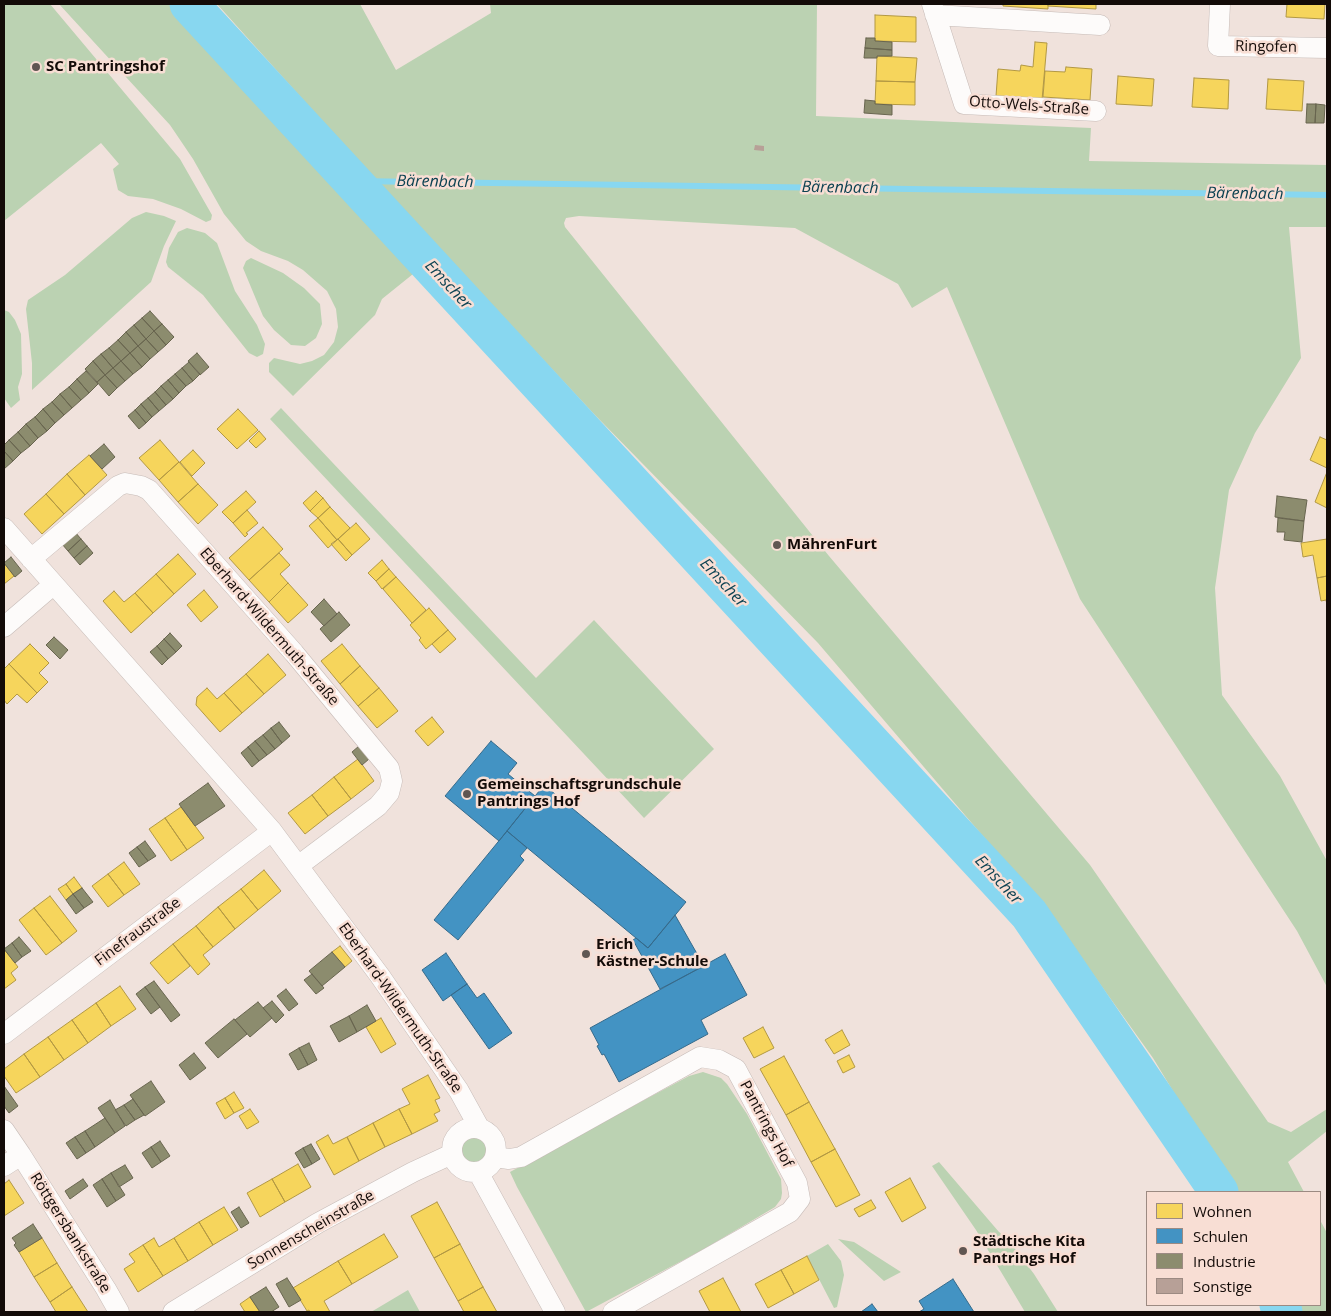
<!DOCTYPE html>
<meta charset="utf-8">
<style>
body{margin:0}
#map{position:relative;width:1331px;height:1316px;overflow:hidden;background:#f0e2dc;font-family:"Open Sans",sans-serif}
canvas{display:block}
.frame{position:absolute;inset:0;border:5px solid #130b08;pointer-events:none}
.legend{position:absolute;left:1146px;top:1191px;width:175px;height:115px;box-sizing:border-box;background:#f8ded4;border:1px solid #9c8a82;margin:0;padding:6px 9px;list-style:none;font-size:15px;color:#130b08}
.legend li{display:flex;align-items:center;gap:10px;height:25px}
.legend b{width:25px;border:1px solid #9c8a82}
</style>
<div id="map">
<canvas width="1331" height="1316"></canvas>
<div class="frame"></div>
<ul class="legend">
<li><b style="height:14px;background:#f6d55c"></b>Wohnen</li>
<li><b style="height:14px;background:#4393c3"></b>Schulen</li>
<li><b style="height:14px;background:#8c8c6e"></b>Industrie</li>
<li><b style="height:14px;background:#b7a097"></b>Sonstige</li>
</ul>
</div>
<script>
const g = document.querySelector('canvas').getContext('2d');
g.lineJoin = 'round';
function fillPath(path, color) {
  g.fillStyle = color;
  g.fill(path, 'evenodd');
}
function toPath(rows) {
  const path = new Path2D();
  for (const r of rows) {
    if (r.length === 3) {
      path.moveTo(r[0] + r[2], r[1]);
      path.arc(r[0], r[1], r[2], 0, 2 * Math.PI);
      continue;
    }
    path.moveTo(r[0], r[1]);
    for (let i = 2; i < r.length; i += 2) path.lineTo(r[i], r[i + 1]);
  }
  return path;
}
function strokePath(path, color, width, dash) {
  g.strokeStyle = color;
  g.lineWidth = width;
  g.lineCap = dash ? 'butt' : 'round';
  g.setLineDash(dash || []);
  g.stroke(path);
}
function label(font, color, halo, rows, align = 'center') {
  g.font = font + ' "Open Sans",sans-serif';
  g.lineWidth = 5;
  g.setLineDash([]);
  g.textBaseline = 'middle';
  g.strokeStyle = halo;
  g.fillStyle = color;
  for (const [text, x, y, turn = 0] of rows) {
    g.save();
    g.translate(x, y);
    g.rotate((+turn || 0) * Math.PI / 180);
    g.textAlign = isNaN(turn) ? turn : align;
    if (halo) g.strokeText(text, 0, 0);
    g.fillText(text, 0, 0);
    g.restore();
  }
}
const green = toPath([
 [4,4,50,4,180,159,212,215,211,220,206,222,181,209,153,199,128,196,118,190,113,169,119,164,101,143,4,221],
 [59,4,173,4,217,54,418,270,382,299,375,315,293,396,269,372,269,363,274,358,300,364,312,361,324,355,334,342,338,327,336,309,327,291,303,270,288,261,261,251,246,241,224,214,193,159,170,125],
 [217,4,360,4,396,70,491,13,490,4,817,4,816,116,1091,128,1089,161,1327,165,1327,227,1289,227,1301,358,1255,433,1229,490,1215,588,1222,695,1280,776,1327,861,1327,987,1297,931,1080,599,947,287,912,308,898,284,795,228,579,216,566,218,564,223,565,227,829,556,1090,865,1268,1122,1291,1132,1327,1109,1327,1131,1288,1162,1304,1192,1234,1192,1153,1058,1052,917,818,643,594,414,385,191],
 [146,212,164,216,176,221,164,246,151,282,32,390,32,363,26,309,28,300,65,275,132,218],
 [187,228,205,233,217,243,235,291,257,325,265,344,263,354,257,357,249,353,203,295,168,267,166,262,169,248,178,232],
 [251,258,283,273,304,288,320,304,322,324,316,338,305,346,291,345,274,330,263,316,243,268,246,261],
 [4,310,9,312,15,320,21,334,22,374,18,387,20,400,11,408,4,398],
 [281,408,536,678,594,620,714,749,644,818,270,419],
 [703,1072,721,1078,727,1084,747,1114,781,1179,782,1193,781,1199,775,1207,704,1249,586,1312,517,1187,510,1172,689,1076],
 [474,1150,13],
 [939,1162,999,1232,1006,1237,1034,1274,1058,1312,1025,1312,976,1230,932,1166],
 [1320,1220,1327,1233,1327,1312,1300,1312,1296,1305,1320,1305],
 [838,1239,854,1242,901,1272,884,1281],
 [828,1244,841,1261,844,1275,837,1307,834,1308,807,1256],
 [408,1290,420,1312,371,1312]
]);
const homes = toPath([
 [1003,4,1048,4,1048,9,1003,6,1003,4],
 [1048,4,1096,4,1096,9,1048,6,1048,4],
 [1287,4,1325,4,1324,19,1286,17,1287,4],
 [875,15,916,17,916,42,875,41,875,15],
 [1035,42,1047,43,1042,100,996,96,998,69,1020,71,1021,65,1033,67,1035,42],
 [877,56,917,58,915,82,876,81,877,56],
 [1066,67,1092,69,1090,100,1043,97,1045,71,1065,72,1066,67],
 [1118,76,1154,79,1152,106,1116,104,1118,76],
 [1194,78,1229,80,1228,109,1192,107,1194,78],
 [1268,79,1304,81,1302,111,1266,109,1268,79],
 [876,81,915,82,915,105,875,104,876,81],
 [238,409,258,430,237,449,217,429,238,409],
 [259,431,266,439,256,448,249,441,259,431],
 [1320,437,1327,440,1327,468,1310,460,1320,437],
 [160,440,179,462,159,480,139,458,160,440],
 [193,450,205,463,192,476,180,462,193,450],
 [89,455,107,475,85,495,67,474,89,455],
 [179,462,198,484,178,502,159,480,179,462],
 [1327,472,1327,508,1315,502,1327,472],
 [67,474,85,495,64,514,46,494,67,474],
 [198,484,218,505,198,524,178,502,198,484],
 [246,491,256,502,233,523,222,512,246,491],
 [316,491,323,498,310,511,303,503,316,491],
 [46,494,64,514,42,534,24,514,46,494],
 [323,498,330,507,318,518,310,511,323,498],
 [330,507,350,528,337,540,318,518,330,507],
 [247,510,258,523,246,533,248,534,245,537,233,523,247,510],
 [318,518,337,540,328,548,309,526,318,518],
 [356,523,370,539,352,555,338,539,356,523],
 [263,527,283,549,249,580,229,558,263,527],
 [338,539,352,555,346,561,331,544,338,539],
 [1327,539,1327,576,1317,578,1313,555,1303,557,1301,543,1327,539],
 [279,553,290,565,280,574,288,583,269,602,249,580,279,553],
 [178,554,196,574,174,594,156,574,178,554],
 [382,560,389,569,376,581,368,573,382,560],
 [4,563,14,576,4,584,4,563],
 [389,569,396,577,382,589,376,581,389,569],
 [156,574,174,594,153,613,135,593,156,574],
 [1327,576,1327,605,1326,600,1321,601,1317,578,1327,576],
 [396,577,426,610,412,623,383,589,396,577],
 [288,583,308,605,288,623,269,602,288,583],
 [204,590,218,607,201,622,187,605,204,590],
 [114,591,124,602,135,593,153,613,131,633,103,601,114,591],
 [429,608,448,630,426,649,419,640,421,638,410,625,429,608],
 [448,630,456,639,440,653,432,644,448,630],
 [30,644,49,663,39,673,48,682,37,693,9,664,30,644],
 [342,644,360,666,340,684,321,661,342,644],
 [268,654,286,675,264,694,246,674,268,654],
 [9,664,37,693,27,703,17,694,7,704,4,700,4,669,9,664],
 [360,666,379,688,358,706,340,684,360,666],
 [246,674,264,694,242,713,224,693,246,674],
 [207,688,217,699,224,693,242,713,220,732,196,705,197,697,207,688],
 [379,688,398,711,377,728,358,706,379,688],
 [432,717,444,732,428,746,415,731,432,717],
 [358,759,374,781,351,799,334,777,358,759],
 [334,777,351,799,328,816,312,795,334,777],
 [312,795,328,816,305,834,288,813,312,795],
 [181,807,204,838,187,850,165,818,181,807],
 [165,818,187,850,171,861,149,829,165,818],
 [124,862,140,884,124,895,108,874,124,862],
 [264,870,281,891,258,910,241,889,264,870],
 [108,874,124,895,108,907,92,886,108,874],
 [74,877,82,888,73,894,66,884,74,877],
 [66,884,73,894,66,900,58,889,66,884],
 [241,889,258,910,235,929,218,907,241,889],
 [50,896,77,931,62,943,34,908,50,896],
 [218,907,235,929,213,947,196,926,218,907],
 [34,908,62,943,46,955,19,920,34,908],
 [196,926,213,947,203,955,210,964,198,975,173,944,196,926],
 [173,944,190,966,168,984,150,963,173,944],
 [340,946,352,961,345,967,332,952,340,946],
 [4,949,18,967,11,973,16,980,4,989,4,949],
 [120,986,136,1009,111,1026,96,1003,120,986],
 [96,1003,111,1026,88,1043,72,1020,96,1003],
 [381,1018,396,1044,381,1053,366,1027,381,1018],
 [72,1020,88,1043,64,1060,48,1037,72,1020],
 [763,1027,774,1048,754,1058,743,1038,763,1027],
 [842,1030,850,1045,834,1054,825,1040,842,1030],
 [48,1037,64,1060,40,1077,24,1054,48,1037],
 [24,1054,40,1077,16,1093,4,1076,4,1069,24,1054],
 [849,1055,855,1067,843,1073,837,1061,849,1055],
 [784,1056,809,1102,786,1115,760,1069,784,1056],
 [428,1075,440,1098,435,1100,440,1111,434,1114,438,1121,412,1134,399,1109,410,1104,402,1089,428,1075],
 [234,1092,244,1108,234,1113,225,1098,234,1092],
 [225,1098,234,1113,225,1119,216,1103,225,1098],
 [809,1102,835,1149,811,1162,786,1115,809,1102],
 [250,1109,259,1122,247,1129,239,1116,250,1109],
 [399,1109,412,1134,385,1147,373,1123,399,1109],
 [373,1123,385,1147,359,1161,347,1137,373,1123],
 [328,1135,333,1144,347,1137,359,1161,334,1175,316,1142,328,1135],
 [835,1149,860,1195,836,1207,811,1162,835,1149],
 [298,1164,311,1187,285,1202,272,1179,298,1164],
 [910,1178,926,1208,902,1222,885,1192,910,1178],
 [272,1179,285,1202,260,1217,247,1193,272,1179],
 [9,1180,24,1203,4,1216,4,1184,9,1180],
 [871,1200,876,1208,859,1217,854,1209,871,1200],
 [437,1202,460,1244,434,1258,411,1216,437,1202],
 [224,1207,238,1230,213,1245,199,1222,224,1207],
 [199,1222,213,1245,188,1261,174,1238,199,1222],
 [384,1234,398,1257,352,1284,338,1261,384,1234],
 [42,1238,57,1263,34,1277,19,1252,42,1238],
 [154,1238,159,1247,174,1238,188,1261,163,1276,143,1245,154,1238],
 [460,1244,483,1287,458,1301,434,1258,460,1244],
 [143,1245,163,1276,138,1292,124,1269,135,1262,129,1254,143,1245],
 [807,1256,819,1280,794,1294,781,1270,807,1256],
 [338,1261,352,1284,324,1301,330,1312,310,1312,309,1310,307,1311,293,1288,338,1261],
 [57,1263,72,1287,50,1302,34,1277,57,1263],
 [781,1270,794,1294,768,1308,755,1284,781,1270],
 [723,1278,741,1312,710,1312,699,1291,723,1278],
 [72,1287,88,1312,56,1312,50,1302,72,1287],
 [483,1287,497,1312,464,1312,458,1301,483,1287],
 [250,1297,260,1312,245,1312,240,1304,250,1297]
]);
const schools = toPath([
 [491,741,517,763,508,774,535,796,499,841,445,796,491,741],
 [544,785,686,902,648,948,507,831,544,785],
 [507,831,527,848,520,856,524,860,458,940,434,920,507,831],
 [675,915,704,966,660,989,633,940,636,938,648,948,675,915],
 [446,953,467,984,443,1001,422,970,446,953],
 [725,954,747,995,701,1020,708,1034,619,1082,604,1054,602,1055,597,1046,599,1045,590,1028,725,954],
 [467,984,477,998,484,993,512,1033,489,1049,451,995,467,984],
 [953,1279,974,1312,919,1312,924,1309,919,1301,953,1279],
 [872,1304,878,1312,861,1312,872,1304]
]);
const industry = toPath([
 [866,38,875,38,875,41,892,42,892,50,865,48,866,38],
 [865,48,892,50,892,56,877,56,877,58,864,58,865,48],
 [865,100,875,101,875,104,892,105,892,115,864,113,865,100],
 [1307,104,1316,104,1315,123,1306,123,1307,104],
 [1316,104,1325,105,1324,123,1315,123,1316,104],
 [150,311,162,324,154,331,142,318,150,311],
 [142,318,154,331,146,339,134,325,142,318],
 [162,324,174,337,166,345,154,331,162,324],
 [134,325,146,339,138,346,126,332,134,325],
 [154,331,166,345,158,352,146,339,154,331],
 [126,332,138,346,130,353,118,340,126,332],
 [146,339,158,352,150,359,138,346,146,339],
 [118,340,130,353,121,361,109,348,118,340],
 [138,346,150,359,142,367,130,353,138,346],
 [109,348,121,361,113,368,101,354,109,348],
 [130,353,142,367,133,374,121,361,130,353],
 [197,353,209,367,200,375,188,361,197,353],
 [101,354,113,368,105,375,93,361,101,354],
 [93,361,105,375,97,382,85,369,93,361],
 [121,361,133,374,125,381,113,368,121,361],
 [189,362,200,374,193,381,182,368,189,362],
 [113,368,125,381,117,388,105,375,113,368],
 [182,368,193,381,186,386,175,374,182,368],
 [86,371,98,384,89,393,77,379,86,371],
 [175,374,186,386,179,393,168,380,175,374],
 [105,375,117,388,109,396,97,382,105,375],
 [77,379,89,393,81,400,69,387,77,379],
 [168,380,179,393,173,399,161,386,168,380],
 [161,386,173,399,166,405,155,392,161,386],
 [69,387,81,400,72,408,60,394,69,387],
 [155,392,166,405,159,411,148,398,155,392],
 [60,394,72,408,64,415,52,402,60,394],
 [148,398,159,411,152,417,141,404,148,398],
 [52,402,64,415,55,423,43,409,52,402],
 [141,404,152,417,146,423,135,410,141,404],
 [43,409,55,423,47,431,35,417,43,409],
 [135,410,146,423,139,429,128,416,135,410],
 [35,417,47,431,38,438,26,424,35,417],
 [26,424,38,438,30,446,18,432,26,424],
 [18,432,30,446,21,453,9,440,18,432],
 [9,440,21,453,13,461,4,451,4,445,9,440],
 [104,444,115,457,102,469,90,456,104,444],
 [4,451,13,461,4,469,4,451],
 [1277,496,1307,500,1304,521,1275,517,1277,496],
 [1278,518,1304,521,1302,542,1284,540,1285,532,1277,532,1278,518],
 [75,532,81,539,68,551,62,544,75,532],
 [81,539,87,546,74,558,68,551,81,539],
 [87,546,93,553,80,565,74,558,87,546],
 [11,557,22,571,15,577,4,563,11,557],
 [324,599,337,614,324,626,311,612,324,599],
 [339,612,350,625,331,642,320,629,339,612],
 [170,633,182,646,176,652,164,639,170,633],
 [54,637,68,650,60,659,46,645,54,637],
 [164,639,176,652,168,659,157,646,164,639],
 [157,646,168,659,162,665,150,652,157,646],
 [279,722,290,736,282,743,271,728,279,722],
 [271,728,282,743,275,749,263,735,271,728],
 [263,735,275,749,267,755,255,741,263,735],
 [255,741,267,755,259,761,248,747,255,741],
 [359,746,369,759,362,765,352,752,359,746],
 [248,747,259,761,252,767,241,753,248,747],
 [208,783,225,806,195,826,179,804,208,783],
 [145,841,156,856,148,861,137,847,145,841],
 [137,847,148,861,139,867,129,853,137,847],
 [82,888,93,902,84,908,73,894,82,888],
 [73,894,84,908,76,914,66,900,73,894],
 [19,937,31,951,22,957,12,943,19,937],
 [12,943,22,957,15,963,4,949,12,943],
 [332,952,345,967,322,986,309,971,332,952],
 [312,974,324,988,316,994,304,980,312,974],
 [154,981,180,1015,171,1022,145,987,154,981],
 [145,987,160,1007,151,1014,136,994,145,987],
 [286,989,298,1004,289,1011,277,996,286,989],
 [272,1001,284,1015,276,1023,263,1008,272,1001],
 [258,1002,272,1018,250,1037,235,1020,258,1002],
 [367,1005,376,1021,357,1032,349,1016,367,1005],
 [349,1016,357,1032,339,1042,330,1026,349,1016],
 [234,1019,247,1034,218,1058,205,1043,234,1019],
 [309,1043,317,1060,308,1065,299,1048,309,1043],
 [299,1048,308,1065,298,1070,289,1054,299,1048],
 [194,1053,206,1068,190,1080,179,1065,194,1053],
 [151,1081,165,1102,145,1116,130,1095,151,1081],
 [4,1086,18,1106,9,1113,4,1106,4,1086],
 [133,1099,144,1115,135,1120,124,1105,133,1099],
 [110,1100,125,1126,115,1133,98,1108,110,1100],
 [124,1105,135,1120,126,1126,115,1110,124,1105],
 [105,1118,115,1133,95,1147,85,1131,105,1118],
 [85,1131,95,1147,86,1153,75,1137,85,1131],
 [75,1137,86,1153,77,1159,66,1143,75,1137],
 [160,1141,170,1156,161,1162,151,1147,160,1141],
 [311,1144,320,1159,312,1164,303,1148,311,1144],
 [151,1147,161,1162,152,1168,142,1153,151,1147],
 [303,1148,312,1164,304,1168,295,1153,303,1148],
 [125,1165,133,1178,119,1187,111,1173,125,1165],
 [111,1173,125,1195,116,1201,102,1179,111,1173],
 [83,1179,88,1186,70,1199,65,1191,83,1179],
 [102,1179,116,1201,107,1207,93,1185,102,1179],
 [239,1207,249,1223,241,1228,231,1212,239,1207],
 [33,1224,42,1238,19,1252,14,1245,16,1243,12,1238,33,1224],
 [287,1278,301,1300,289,1307,276,1284,287,1278],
 [266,1287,279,1307,271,1312,260,1312,250,1297,266,1287]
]);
const stream = toPath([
 [353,181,1327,195]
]);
const river = toPath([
 [189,4,1029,914,1219,1192],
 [1279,1305,1283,1312]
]);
const building = toPath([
 [755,145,764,146,764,151,754,150]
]);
const minor = toPath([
 [932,4,964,104,1096,111],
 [1220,4,1218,46,1327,48],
 [935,15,1100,25],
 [4,528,272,831,380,976,459,1091,480,1129],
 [31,559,118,486,125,483,141,486,149,490,294,653,389,768,392,781,389,793,378,806,298,866],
 [4,627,53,585],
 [4,1034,272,831],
 [474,1150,22],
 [4,1130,21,1155,106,1289,119,1312],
 [495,1157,509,1159,521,1157,700,1057,719,1060,736,1069,797,1183,800,1199,790,1212,613,1312],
 [4,1166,21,1155],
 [478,1172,555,1312],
 [173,1312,318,1223,413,1172,452,1154]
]);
const markers = [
 [36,67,5,"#605652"],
 [777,545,5,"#605652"],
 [467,794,5,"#605652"],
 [586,954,5,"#605652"],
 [963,1251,5,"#605652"]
];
const streetNames = [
 ["Ringofen",1266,47,1],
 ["Otto-Wels-Straße",1029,106,4],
 ["Eberhard-Wildermuth-Straße",269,627,49],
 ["Finefraustraße",138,932,-37],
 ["Eberhard-Wildermuth-Straße",400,1008,55],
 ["Pantrings Hof",766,1124,62],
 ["Sonnenscheinstraße",311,1230,-30],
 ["Röttgersbankstraße",70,1233,58]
];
const poiNames = [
 ["SC Pantringshof",46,67],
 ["MährenFurt",787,545],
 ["Gemeinschaftsgrundschule",477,785],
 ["Pantrings Hof",477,802],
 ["Erich",596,945],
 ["Kästner-Schule",596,962],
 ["Städtische Kita",973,1242],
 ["Pantrings Hof",973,1259]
];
const waterNames = [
 ["Bärenbach",435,182,1],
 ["Bärenbach",840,188,1],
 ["Bärenbach",1245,194,1],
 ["Emscher",448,285,47],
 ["Emscher",723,583,47],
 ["Emscher",998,880,47]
];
fillPath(green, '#bbd2b2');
fillPath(homes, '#f6d55c');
strokePath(homes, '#b29843', 1);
fillPath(schools, '#4393c3');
strokePath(schools, '#356a8b', 1);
fillPath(industry, '#8c8c6e');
strokePath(industry, '#68654f', 1);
strokePath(stream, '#88d7f0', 6);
strokePath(river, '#88d7f0', 39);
fillPath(building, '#b7a097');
strokePath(minor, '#c6bbb7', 21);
strokePath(minor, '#fdfbfa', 20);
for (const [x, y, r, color] of markers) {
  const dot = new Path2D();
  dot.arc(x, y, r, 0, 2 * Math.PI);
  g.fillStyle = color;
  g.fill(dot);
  strokePath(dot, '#f8ded4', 2);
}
label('15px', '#130b08', '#f8ded4', streetNames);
label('bold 15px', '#130b08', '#f8ded4', poiNames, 'left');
label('italic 16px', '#0c4252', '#f8ded4', waterNames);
</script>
